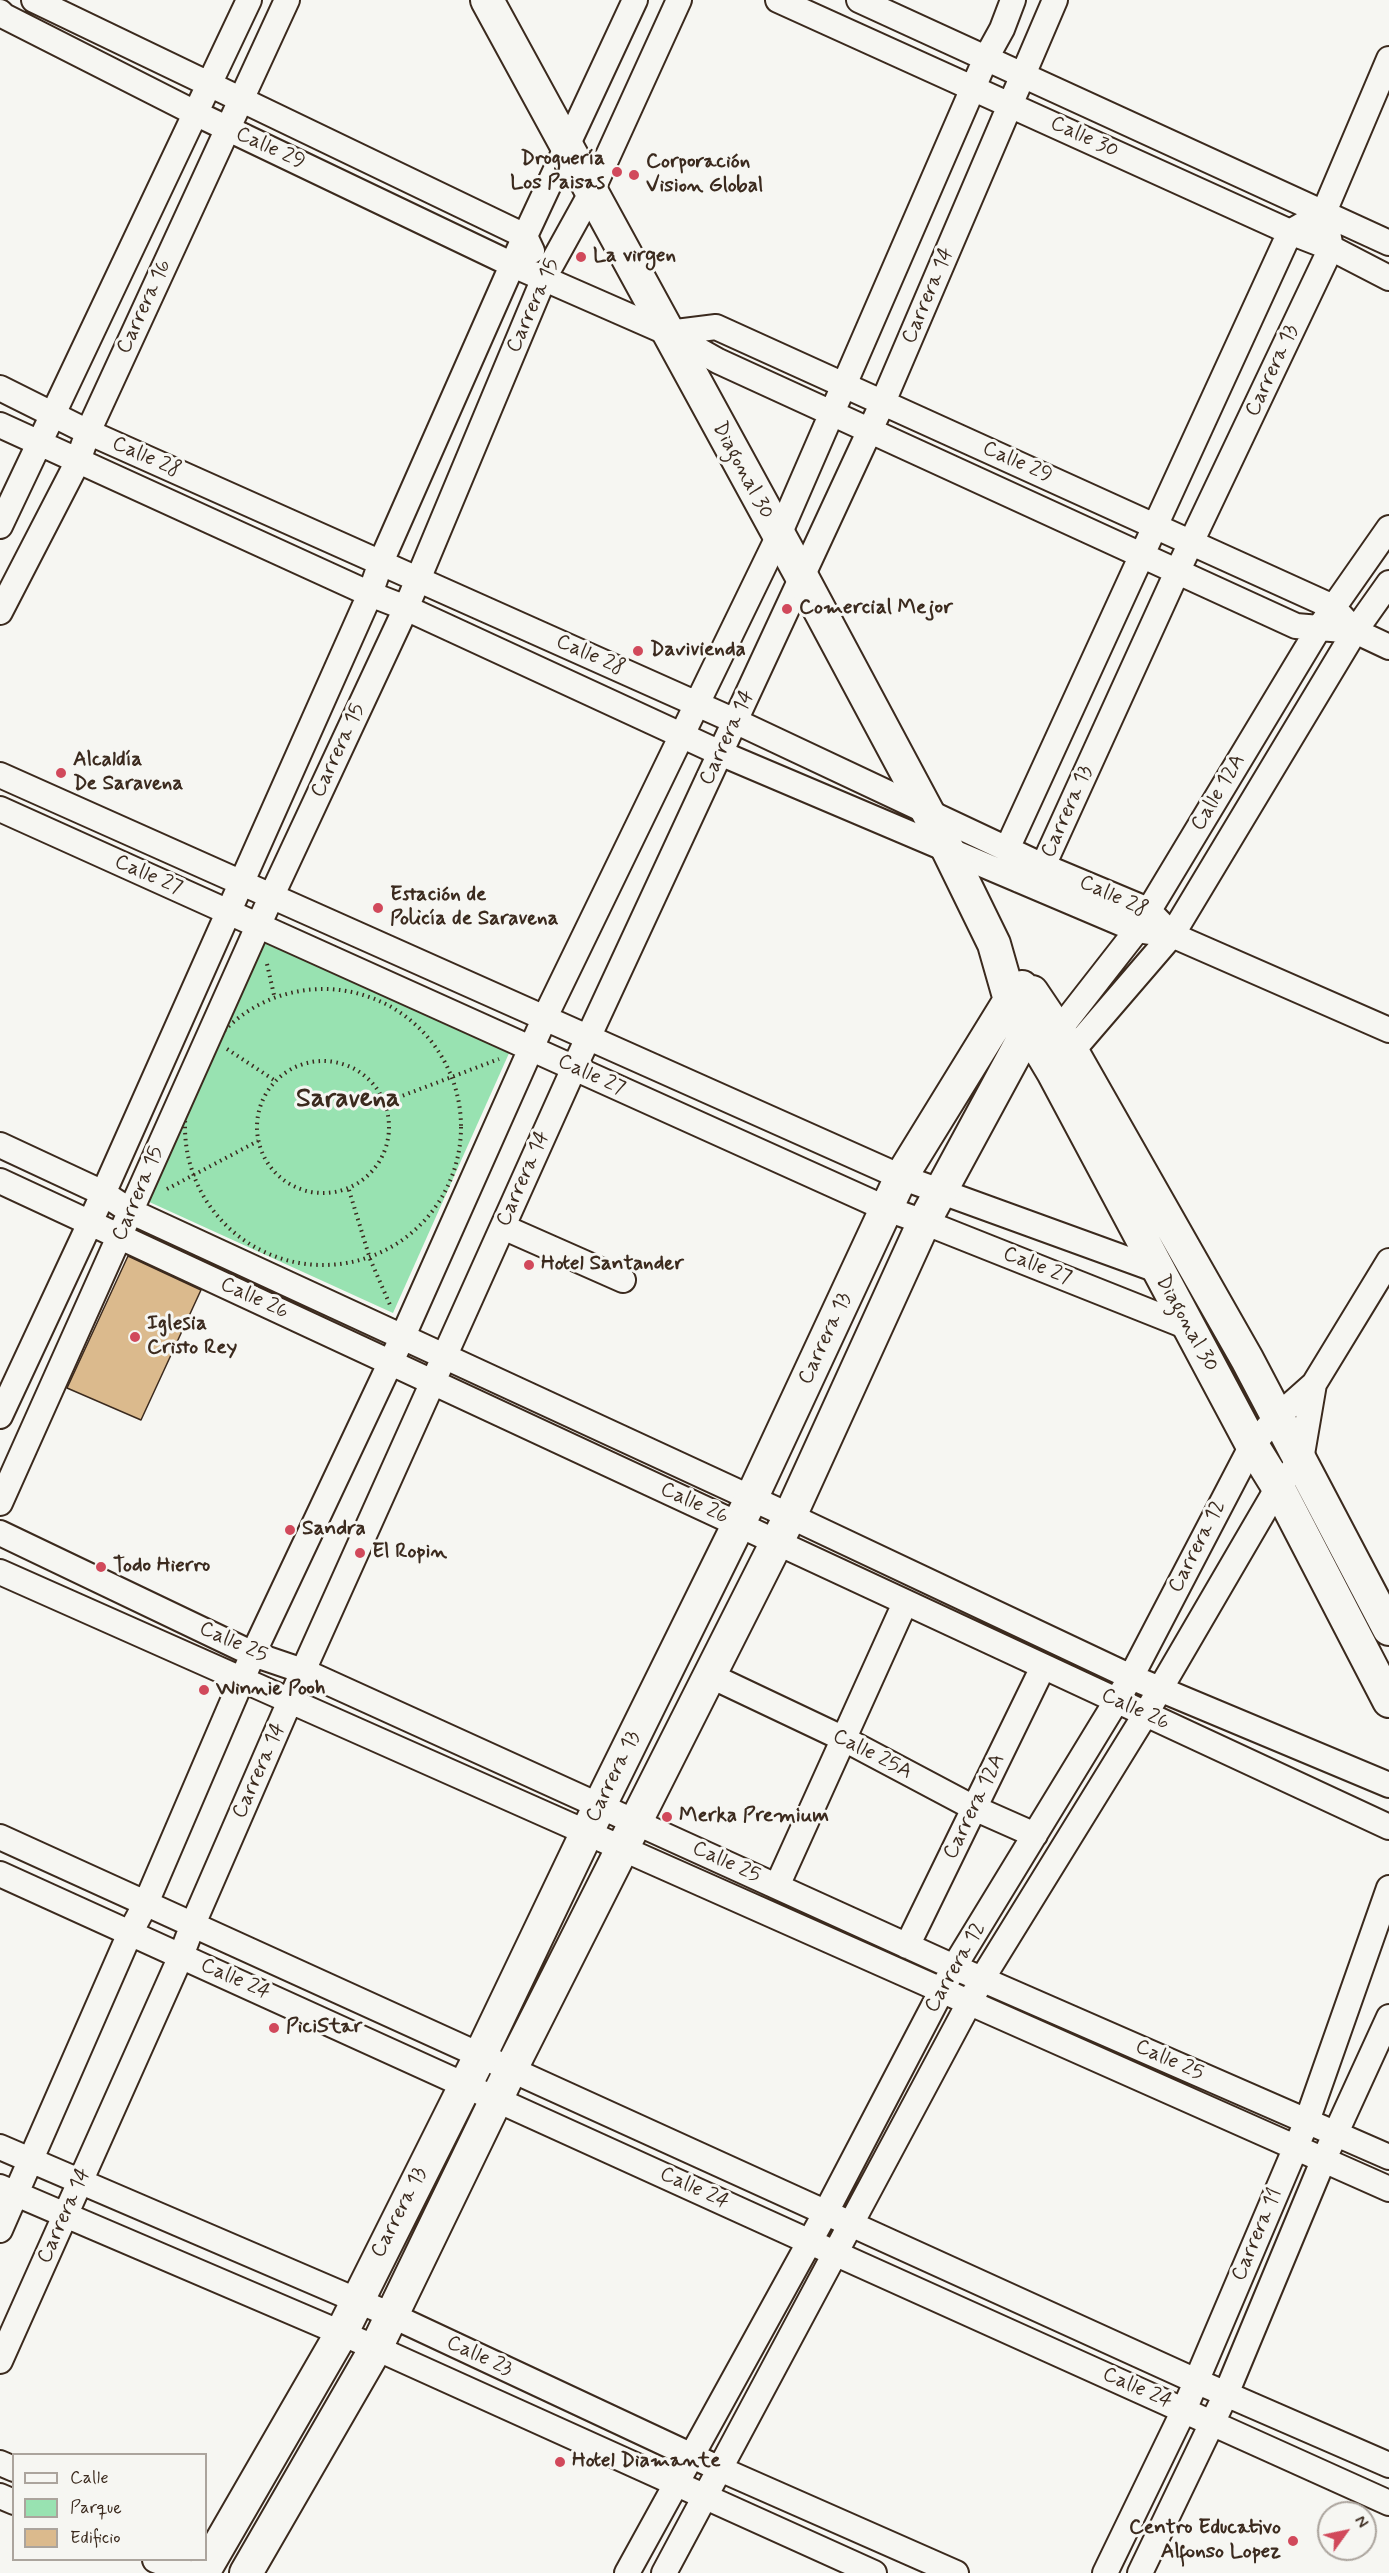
<!DOCTYPE html>
<meta charset="utf-8">
<style>
body{margin:0}
#map{position:relative;width:1389px;height:2573px;overflow:hidden;background:#f6f6f2;font-family:Mynerve,sans-serif}
canvas{display:block}
.legend{position:absolute;left:12px;top:2453px;width:195px;height:108px;box-sizing:border-box;background:#f6f6f2;border:2px solid #aba49d;margin:0;padding:8px 10px;list-style:none;font-size:18px;color:#3b2a1e}
.legend li{display:flex;align-items:center;gap:12px;height:30px}
.legend b{width:30px;border:2px solid #aba49d}
.north{position:absolute;left:1317px;top:2501px;width:60px;height:60px;box-sizing:border-box;background:#f6f6f2;border:2px solid #aba49d;border-radius:50%;rotate:57deg;font-size:16px;font-weight:700;line-height:24px;text-align:center;color:#3b2a1e}
.north::after{content:'';display:block;margin:auto;width:21px;height:27px;background:#d1495b;clip-path:polygon(50% 0,100% 100%,50% 72%,0 100%)}
</style>
<div id="map">
<canvas width="1389" height="2573"></canvas>
<ul class="legend">
<li><b style="height:8px;background:#f6f6f2"></b>Calle</li>
<li><b style="height:16px;background:#98e2b1"></b>Parque</li>
<li><b style="height:16px;background:#dbba8d"></b>Edificio</li>
</ul>
<div class="north">N</div>
</div>
<script>
const g = document.querySelector('canvas').getContext('2d');
g.lineJoin = 'round';
function fillPath(path, color) {
  g.fillStyle = color;
  g.fill(path, 'evenodd');
}
function toPath(rows) {
  const path = new Path2D();
  for (const r of rows) {
    if (r.length === 3) {
      path.moveTo(r[0] + r[2], r[1]);
      path.arc(r[0], r[1], r[2], 0, 2 * Math.PI);
      continue;
    }
    path.moveTo(r[0], r[1]);
    for (let i = 2; i < r.length; i += 2) path.lineTo(r[i], r[i + 1]);
  }
  return path;
}
function strokePath(path, color, width, dash) {
  g.strokeStyle = color;
  g.lineWidth = width;
  g.lineCap = dash ? 'butt' : 'round';
  g.setLineDash(dash || []);
  g.stroke(path);
}
function label(font, color, halo, rows, align = 'center') {
  g.font = font + ' Mynerve,sans-serif';
  g.lineWidth = 6;
  g.setLineDash([]);
  g.textBaseline = 'middle';
  g.strokeStyle = halo;
  g.fillStyle = color;
  for (const [text, x, y, turn = 0] of rows) {
    g.save();
    g.translate(x, y);
    g.rotate((+turn || 0) * Math.PI / 180);
    g.textAlign = isNaN(turn) ? turn : align;
    if (halo) g.strokeText(text, 0, 0);
    g.fillText(text, 0, 0);
    g.restore();
  }
}
const green = toPath([
 [261,938,510,1051,393,1313,145,1200]
]);
const building = toPath([
 [128,1256,201,1290,141,1420,67,1388,128,1256]
]);
const path = toPath([
 [267,964,274,995],
 [323,1127,138],
 [227,1049,274,1080],
 [323,1127,66],
 [386,1102,499,1059],
 [167,1189,258,1141],
 [349,1190,370,1259,390,1305]
]);
const minor = toPath([
 [34,0,525,236,532,251],
 [778,0,1290,232,1331,248,1389,278],
 [859,0,1389,243],
 [0,12,4,16,195,113,513,265,668,333,718,361,1296,626,1355,631,1389,647],
 [1324,212,1290,232,1007,849,1019,880,1043,866,1177,572,1331,248,1324,212,1389,59],
 [668,333,716,327,1333,607,1355,631],
 [0,388,88,432,735,721,1043,866,1148,910,1172,935],
 [0,425,370,594,406,608,720,753,1137,930,1172,935,1389,1030],
 [0,526,249,0],
 [0,612,78,461,88,432,287,0],
 [0,775,901,1177,1157,1270],
 [0,809,887,1209,924,1222,1188,1327],
 [1048,1044,1137,930,1319,628,1389,528],
 [1061,1064,1172,935,1355,631,1389,583],
 [0,1145,103,1193,130,1211,790,1516,1131,1677,1389,1785],
 [0,1181,1389,1827],
 [503,1227,623,1280],
 [0,1416,90,1223,370,594,381,562,525,236,635,0],
 [0,1503,272,895,406,608,544,278,591,193,679,0],
 [0,1533,253,1654,303,1671,954,1967,1389,2157],
 [0,1572,1389,2189],
 [709,1675,844,1739,974,1808,1035,1835],
 [0,1837,1196,2381,1389,2465],
 [0,1874,810,2242,1389,2503],
 [777,1886,905,1603],
 [907,1946,1043,1667],
 [0,2147,391,2315,720,2469,956,2573],
 [0,2187,376,2348,874,2573],
 [0,2230,130,1933,146,1903,253,1654,403,1336,545,1017,778,537,986,58,1002,29,1013,0],
 [0,2361,181,1956,193,1924,303,1671,445,1355,574,1068,883,402,1055,0],
 [0,2463,14,2469],
 [0,2496,14,2502],
 [155,2560,188,2573],
 [627,2573,826,2212,954,1967,1131,1677,1252,1445,1278,1416,1314,1384,1389,1261],
 [664,2573,982,1979,1145,1715,1278,1487,1301,1460,1314,1384],
 [1105,2573,1184,2410,1307,2121,1389,1888],
 [1140,2573,1226,2394,1323,2161,1389,2017]
]);
const major = toPath([
 [487,0,802,577,948,850,994,944,1010,1000,1053,1072,1252,1445,1278,1487,1389,1701],
 [1032,992,1073,1053,1247,1359,1389,1629],
 [203,2573,341,2334,480,2056,600,1805,751,1499,901,1177,1010,1000,1022,987],
 [246,2573,376,2348,511,2069,790,1516,924,1222,1028,1030,1042,1009]
]);
const markers = [
 [617,172,6,"#d1495b"],
 [634,175,6,"#d1495b"],
 [581,257,6,"#d1495b"],
 [787,609,6,"#d1495b"],
 [638,651,6,"#d1495b"],
 [61,773,6,"#d1495b"],
 [378,908,6,"#d1495b"],
 [529,1265,6,"#d1495b"],
 [135,1337,6,"#d1495b"],
 [290,1530,6,"#d1495b"],
 [360,1553,6,"#d1495b"],
 [101,1567,6,"#d1495b"],
 [204,1690,6,"#d1495b"],
 [667,1817,6,"#d1495b"],
 [274,2028,6,"#d1495b"],
 [560,2462,6,"#d1495b"],
 [1293,2541,6,"#d1495b"]
];
const streetNames = [
 ["Calle 30",1084,138,25],
 ["Calle 29",270,149,25],
 ["Carrera 14",929,296,-67],
 ["Carrera 15",534,306,-66],
 ["Carrera 16",145,307,-65],
 ["Carrera 13",1273,371,-65],
 ["Calle 28",146,458,24],
 ["Calle 29",1017,463,24],
 ["Diagonal 30",742,471,62],
 ["Calle 28",590,656,24],
 ["Carrera 14",728,738,-65],
 ["Carrera 15",339,751,-65],
 ["Calle 12A",1219,793,-59],
 ["Carrera 13",1068,812,-66],
 ["Calle 27",148,876,24],
 ["Calle 28",1113,897,25],
 ["Calle 27",591,1076,25],
 ["Carrera 14",524,1179,-66],
 ["Carrera 15",139,1194,-67],
 ["Calle 27",1037,1267,22],
 ["Calle 26",254,1299,25],
 ["Diagonal 30",1186,1324,61],
 ["Carrera 13",826,1339,-65],
 ["Calle 26",694,1504,25],
 ["Carrera 12",1198,1547,-63],
 ["Calle 25",233,1643,24],
 ["Calle 26",1135,1710,25],
 ["Calle 25A",872,1755,27],
 ["Carrera 14",260,1771,-66],
 ["Carrera 13",614,1777,-64],
 ["Carrera 12A",975,1807,-64],
 ["Calle 25",726,1863,25],
 ["Carrera 12",956,1968,-60],
 ["Calle 24",235,1980,24],
 ["Calle 25",1169,2061,24],
 ["Calle 24",694,2189,25],
 ["Carrera 13",400,2213,-63],
 ["Carrera 14",65,2216,-66],
 ["Carrera 11",1258,2235,-67],
 ["Calle 23",479,2357,25],
 ["Calle 24",1137,2389,24]
];
const poiNames = [
 ["Droguería",605,160,"right"],
 ["Los Paisas",605,184,"right"],
 ["Corporación",646,163],
 ["Vision Global",646,187],
 ["La virgen",593,257],
 ["Comercial Mejor",799,609],
 ["Davivienda",650,651],
 ["Alcaldía",73,761],
 ["De Saravena",73,785],
 ["Estación de",390,896],
 ["Policía de Saravena",390,920],
 ["Hotel Santander",541,1265],
 ["Iglesia",147,1325],
 ["Cristo Rey",147,1349],
 ["Sandra",302,1530],
 ["El Ropin",372,1553],
 ["Todo Hierro",113,1567],
 ["Winnie Pooh",216,1690],
 ["Merka Premium",679,1817],
 ["PiciStar",286,2028],
 ["Hotel Diamante",572,2462],
 ["Centro Educativo",1281,2529,"right"],
 ["Alfonso Lopez",1281,2553,"right"]
];
const districtNames = [
 ["Saravena",348,1100]
];
fillPath(green, '#98e2b1');
fillPath(building, '#dbba8d');
strokePath(building, '#3b2a1e', 1.5);
strokePath(minor, '#3b2a1e', 28);
strokePath(major, '#3b2a1e', 36);
strokePath(path, '#3b2a1e', 4, [1.5, 4.5]);
strokePath(minor, '#f6f6f2', 24);
strokePath(major, '#f6f6f2', 32);
for (const [x, y, r, color] of markers) {
  const dot = new Path2D();
  dot.arc(x, y, r, 0, 2 * Math.PI);
  g.fillStyle = color;
  g.fill(dot);
  strokePath(dot, '#f6f6f2', 2);
}
label('21px', '#3b2a1e', '#f6f6f2', streetNames);
label('bold 21px', '#3b2a1e', '#f6f6f2', poiNames, 'left');
label('bold 27px', '#3b2a1e', '#f6f6f2', districtNames);
</script>
